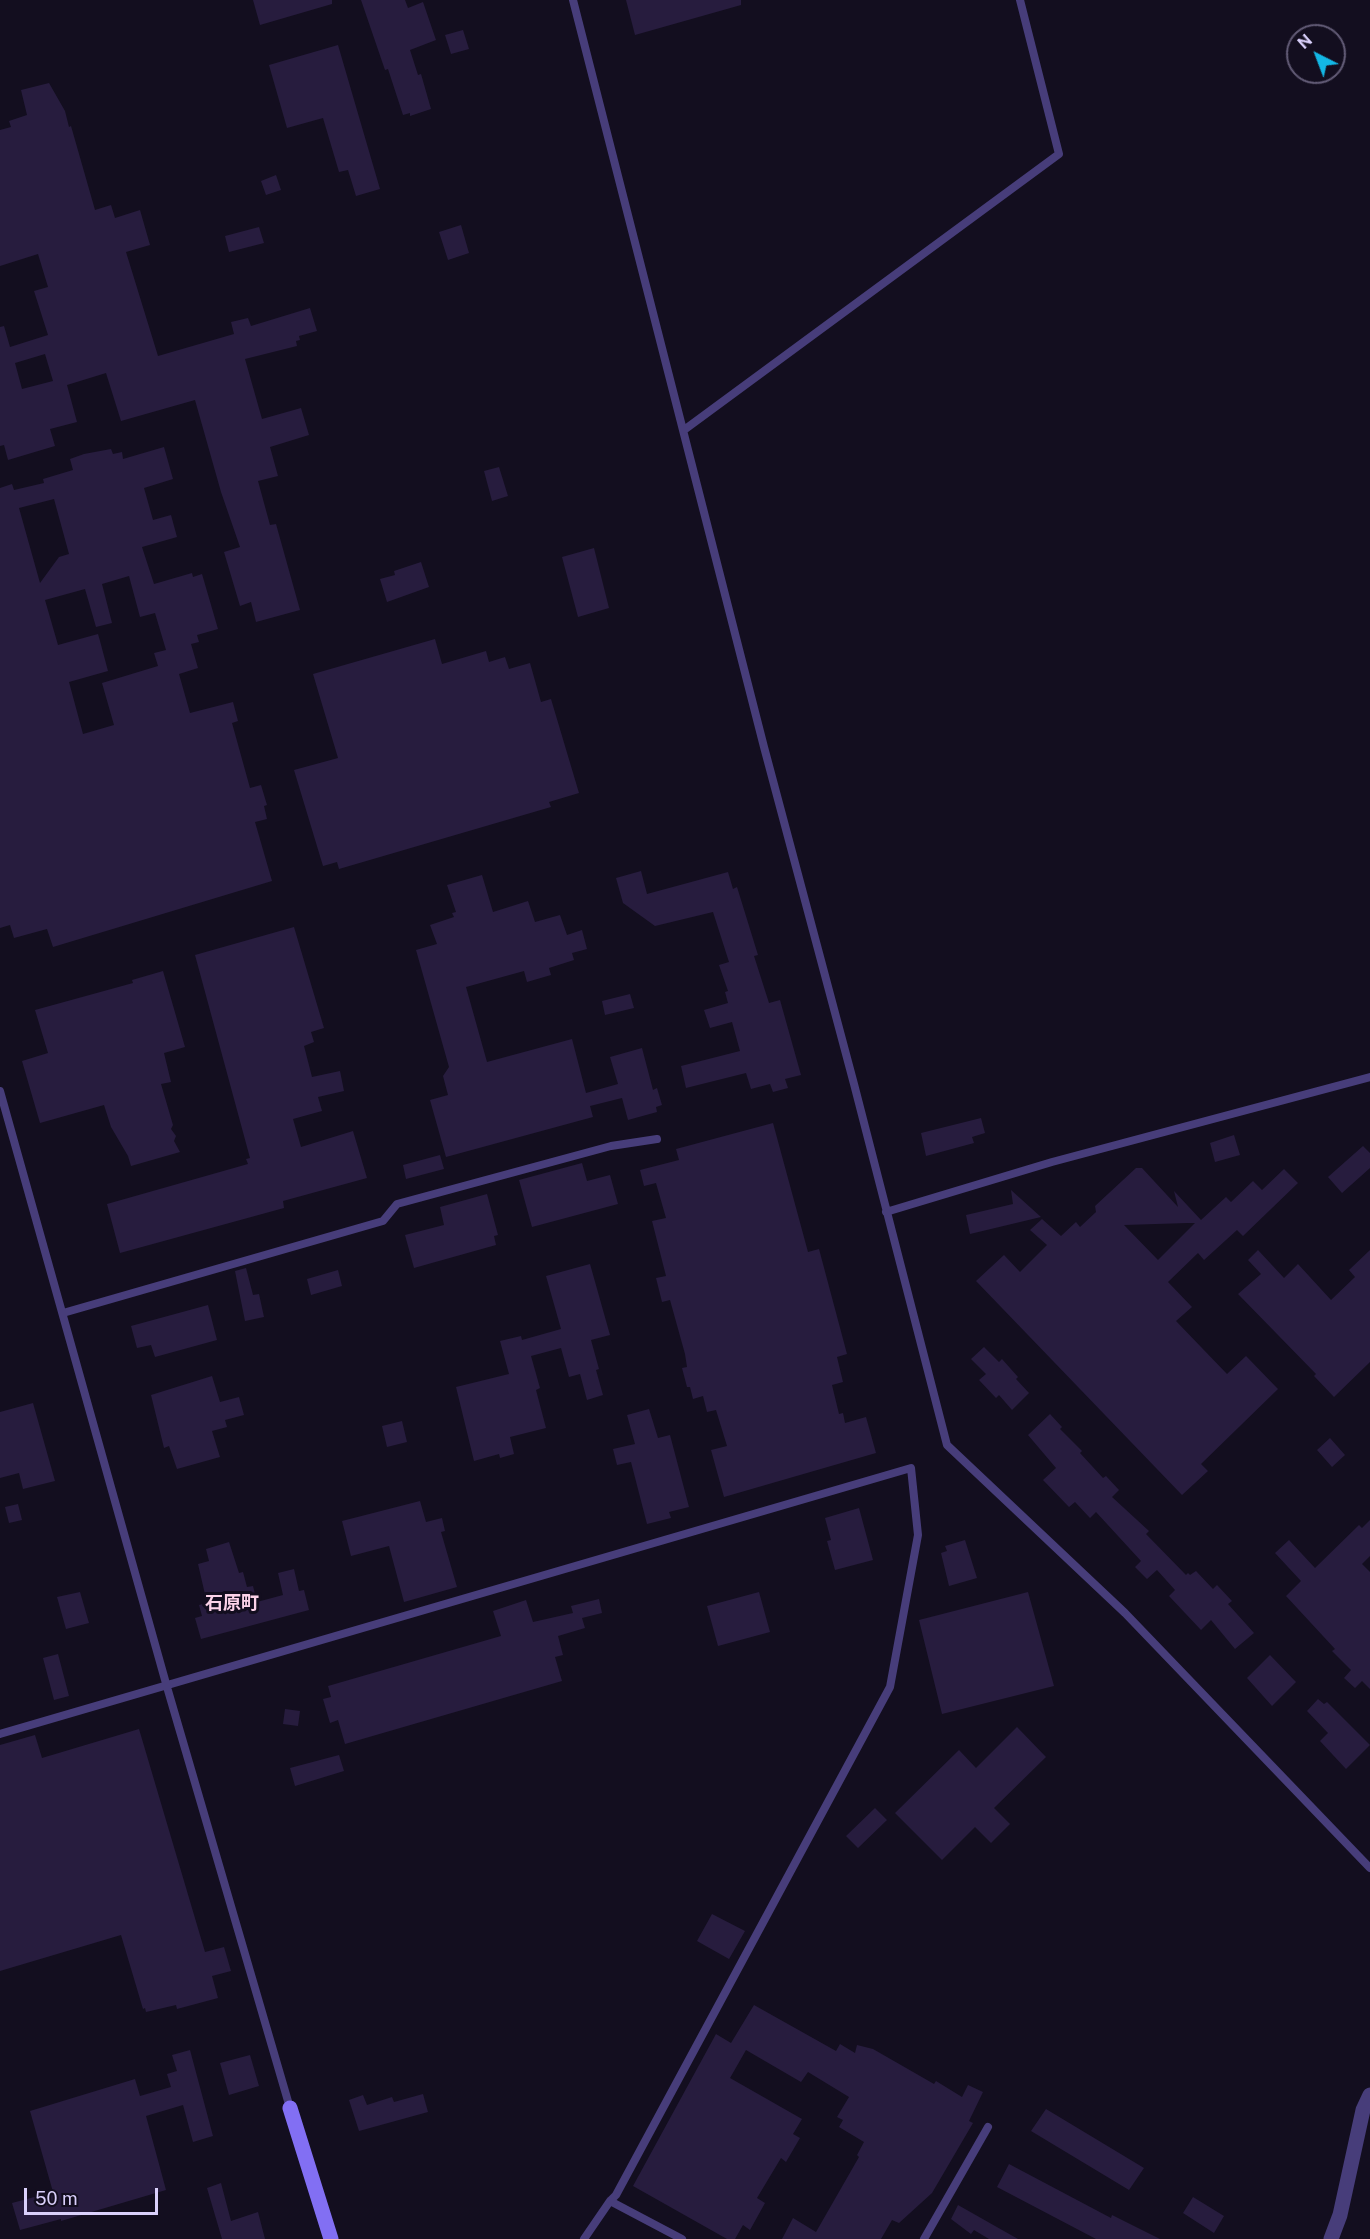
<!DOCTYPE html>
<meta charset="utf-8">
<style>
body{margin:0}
#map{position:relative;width:1370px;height:2239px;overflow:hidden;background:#130e1f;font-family:"Public Sans",sans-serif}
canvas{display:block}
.north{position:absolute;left:1286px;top:24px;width:60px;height:60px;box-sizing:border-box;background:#130e1f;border:2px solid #635c77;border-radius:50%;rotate:318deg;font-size:16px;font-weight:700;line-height:24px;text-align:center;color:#dad0fb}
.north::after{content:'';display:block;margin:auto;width:21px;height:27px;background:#13b7e5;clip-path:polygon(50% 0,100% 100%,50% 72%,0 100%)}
.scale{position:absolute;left:24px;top:2188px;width:134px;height:27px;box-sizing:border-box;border:3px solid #dad0fb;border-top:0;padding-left:8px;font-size:18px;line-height:21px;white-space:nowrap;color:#dad0fb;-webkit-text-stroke:4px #130e1f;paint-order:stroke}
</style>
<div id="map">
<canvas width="1370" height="2239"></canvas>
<div class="north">N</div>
<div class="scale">50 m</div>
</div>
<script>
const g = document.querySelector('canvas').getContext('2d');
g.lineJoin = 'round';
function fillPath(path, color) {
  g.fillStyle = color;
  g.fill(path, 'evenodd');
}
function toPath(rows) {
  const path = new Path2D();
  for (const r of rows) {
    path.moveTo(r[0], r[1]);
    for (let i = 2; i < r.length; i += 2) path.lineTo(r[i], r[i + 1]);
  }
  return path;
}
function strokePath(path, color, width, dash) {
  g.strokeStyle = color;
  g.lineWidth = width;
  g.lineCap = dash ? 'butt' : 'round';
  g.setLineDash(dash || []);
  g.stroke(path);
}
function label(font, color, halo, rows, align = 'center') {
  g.font = font + ' "Public Sans","Noto Sans JP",sans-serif';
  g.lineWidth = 6;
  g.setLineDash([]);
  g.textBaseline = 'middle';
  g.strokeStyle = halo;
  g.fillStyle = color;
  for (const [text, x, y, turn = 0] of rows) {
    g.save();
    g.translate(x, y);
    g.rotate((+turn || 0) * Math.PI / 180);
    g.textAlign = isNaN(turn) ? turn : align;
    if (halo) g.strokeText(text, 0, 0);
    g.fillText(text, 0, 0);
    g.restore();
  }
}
const building = toPath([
 [253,0,332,0,332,4,260,25],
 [361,0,405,0,408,8,423,2,436,40,410,50,418,75,421,74,431,109,410,116,410,113,403,115,388,69,385,70],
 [626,0,741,0,741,5,635,35],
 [463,30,469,49,451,54,445,35],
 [338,45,380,189,356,196,348,170,339,172,323,118,287,128,269,65],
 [49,83,65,111,69,127,71,126,95,210,111,205,115,218,140,210,150,245,126,252,158,356,234,334,231,322,248,318,251,326,310,308,317,331,299,336,300,340,296,341,297,346,245,359,262,419,301,408,309,435,270,447,278,476,258,481,270,525,276,524,300,610,256,622,251,602,240,606,224,552,240,547,221,492,195,400,121,421,106,373,67,385,77,422,50,429,55,446,8,460,4,445,0,446,0,327,4,326,10,347,48,335,34,291,48,287,38,254,0,266,0,130,11,127,9,121,27,115,21,90],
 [45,354,53,381,22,389,15,363],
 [276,175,281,190,266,195,261,181],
 [461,225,469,253,448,260,439,232],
 [259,227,264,243,229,252,225,236],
 [164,447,173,479,144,488,153,520,171,515,177,537,142,547,154,584,192,573,193,577,202,574,218,629,197,635,199,642,191,644,198,668,179,674,190,713,233,702,238,721,232,723,250,788,261,785,267,805,264,806,267,819,255,822,272,881,53,947,47,929,14,938,10,925,0,928,0,488,12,484,14,490,44,483,43,479,73,470,70,459,84,454,111,449,113,454,122,452,123,459],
 [54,499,69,554,59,557,40,583,19,508],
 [129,576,140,617,155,613,166,650,154,653,158,666,102,683,114,725,83,734,69,682,108,671,100,641,98,634,58,645,45,600,85,589,96,627,112,623,102,584],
 [499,467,508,496,492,501,484,471],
 [594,548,609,608,578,617,562,557],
 [421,562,429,587,387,602,380,579,395,575,394,571],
 [435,639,442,664,486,651,489,662,505,657,509,669,530,663,541,702,551,699,579,793,549,802,551,807,339,869,337,862,323,866,294,770,338,758,313,674],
 [641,871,647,894,728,872,733,889,737,887,758,955,754,956,769,1003,780,1000,801,1075,785,1079,788,1088,773,1092,770,1084,751,1089,746,1073,686,1088,681,1066,740,1051,732,1022,710,1028,704,1010,728,1003,725,992,728,991,719,965,729,962,713,912,655,926,623,903,616,878],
 [482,875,493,912,528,901,535,922,560,915,567,935,582,930,587,949,572,953,574,960,549,968,551,975,527,982,524,971,466,987,487,1062,572,1039,586,1093,618,1084,610,1057,642,1048,653,1090,657,1088,662,1105,656,1107,657,1112,628,1120,622,1098,590,1106,593,1117,446,1157,430,1100,448,1095,443,1076,449,1067,416,950,437,944,430,925,454,917,452,913,456,912,447,885],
 [294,927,324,1028,311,1032,314,1042,304,1046,312,1077,340,1071,344,1091,318,1097,322,1111,293,1119,301,1147,353,1131,367,1178,283,1201,284,1208,120,1253,107,1204,248,1164,246,1159,250,1158,195,955],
 [163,971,185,1047,164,1053,171,1082,161,1084,173,1125,171,1129,176,1136,174,1141,180,1152,131,1166,128,1156,111,1127,104,1105,40,1123,22,1061,48,1053,35,1010,133,983,132,980],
 [630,994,634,1008,605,1015,602,1001],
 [981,1118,985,1133,972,1137,974,1143,926,1156,921,1133],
 [773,1123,808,1252,819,1249,847,1354,837,1357,843,1382,832,1385,839,1414,843,1413,845,1423,866,1417,876,1453,724,1497,711,1450,727,1446,716,1410,707,1412,703,1396,693,1399,690,1387,687,1387,682,1368,687,1367,685,1354,670,1300,662,1302,656,1278,666,1276,652,1221,666,1218,656,1183,644,1186,640,1170,679,1160,676,1149],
 [1234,1135,1240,1155,1215,1162,1210,1143],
 [1363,1146,1370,1153,1370,1168,1342,1193,1328,1177],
 [440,1155,444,1169,406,1179,403,1165],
 [582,1163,587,1181,610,1175,618,1204,532,1227,519,1180],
 [1136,1168,1142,1168,1178,1207,1174,1191,1201,1220,1226,1197,1231,1202,1253,1181,1262,1190,1284,1169,1298,1183,1243,1236,1237,1230,1204,1260,1198,1253,1168,1282,1192,1307,1176,1321,1227,1374,1246,1356,1278,1389,1201,1464,1208,1471,1182,1495,976,1281,1004,1255,1020,1272,1047,1245,1030,1230,1042,1219,1061,1236,1076,1222,1080,1227,1096,1212,1095,1206],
 [1188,1223,1195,1223,1158,1260,1124,1225],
 [1011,1190,1041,1217,970,1234,966,1215,1013,1204],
 [487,1194,498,1235,494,1236,496,1245,414,1268,405,1235,444,1225,440,1207],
 [1258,1250,1284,1278,1298,1264,1331,1300,1355,1277,1349,1270,1370,1250,1370,1362,1334,1397,1314,1376,1316,1374,1238,1294,1261,1274,1248,1260],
 [590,1264,610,1335,591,1340,599,1369,596,1370,603,1395,587,1400,580,1374,569,1377,561,1348,531,1356,540,1388,536,1390,546,1428,510,1437,514,1454,500,1458,499,1454,474,1461,456,1387,509,1374,500,1341,521,1336,522,1340,561,1329,546,1276],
 [246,1268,253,1295,259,1294,264,1317,245,1321,235,1271],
 [338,1270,342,1286,311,1295,307,1279],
 [208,1305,217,1340,155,1357,151,1345,137,1348,131,1326],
 [984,1347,999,1362,1002,1359,1018,1377,1016,1379,1029,1393,1012,1410,999,1395,996,1398,979,1380,986,1374,971,1359],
 [212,1376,220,1402,239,1397,244,1415,225,1420,227,1427,212,1431,220,1457,177,1469,169,1446,164,1448,151,1395],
 [33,1403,55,1481,23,1489,19,1473,0,1478,0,1412],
 [649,1409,658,1438,670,1435,689,1507,669,1512,671,1518,647,1524,631,1462,617,1465,613,1449,635,1444,627,1415],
 [1050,1414,1062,1427,1060,1429,1082,1451,1080,1453,1103,1478,1106,1476,1119,1490,1112,1497,1149,1531,1146,1534,1186,1575,1188,1573,1190,1575,1196,1571,1213,1589,1217,1585,1232,1601,1228,1604,1254,1633,1235,1649,1211,1620,1201,1630,1169,1596,1175,1590,1157,1570,1147,1579,1135,1567,1141,1561,1096,1512,1090,1518,1075,1502,1069,1507,1043,1480,1056,1468,1028,1435],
 [402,1421,407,1442,387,1447,382,1426],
 [1330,1438,1345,1455,1332,1467,1317,1450],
 [420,1501,426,1522,442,1518,445,1531,441,1532,457,1587,404,1602,389,1546,351,1556,342,1521],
 [18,1504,22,1520,9,1523,5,1507],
 [859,1508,873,1560,835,1570,827,1541,831,1540,825,1518],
 [1370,1520,1370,1556,1362,1564,1370,1572,1370,1689,1362,1681,1355,1688,1344,1678,1351,1670,1332,1651,1335,1649,1286,1596,1301,1581,1275,1553,1289,1540,1315,1568,1359,1525,1362,1528],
 [965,1540,977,1578,949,1586,941,1553,947,1551,945,1546],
 [229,1542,239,1573,243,1572,247,1587,253,1586,257,1602,283,1595,278,1573,294,1569,299,1591,304,1590,309,1610,201,1639,195,1618,202,1616,199,1605,207,1603,198,1564,209,1561,206,1549],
 [80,1592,89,1623,66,1629,57,1597],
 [759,1592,770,1632,718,1646,707,1606],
 [1028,1592,1054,1686,942,1714,919,1620],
 [599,1599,602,1613,582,1618,585,1628,558,1636,563,1655,555,1657,562,1681,345,1744,338,1720,330,1723,323,1699,331,1697,328,1686,501,1636,493,1611,526,1600,533,1622,573,1613,571,1606],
 [58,1654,69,1696,54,1700,43,1658],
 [1270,1655,1296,1682,1272,1706,1247,1678],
 [1318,1699,1324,1704,1327,1702,1370,1745,1346,1769,1320,1741,1328,1733,1307,1711],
 [285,1709,300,1711,298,1726,283,1724],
 [1017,1727,1046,1757,994,1808,1010,1824,991,1843,975,1827,942,1860,895,1813,959,1750,976,1768],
 [139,1729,205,1952,224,1947,231,1971,212,1976,218,1998,177,2009,176,2005,146,2012,145,2008,143,2009,121,1935,0,1971,0,1745,35,1735,42,1758],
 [339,1755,344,1771,295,1786,290,1768],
 [875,1808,887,1820,858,1848,846,1836],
 [712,1914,745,1931,729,1959,697,1941],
 [754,2005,836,2051,840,2044,855,2053,857,2045,873,2049,934,2084,936,2081,962,2097,968,2085,983,2092,969,2121,973,2123,932,2193,899,2223,892,2220,881,2239,782,2239,793,2218,816,2232,859,2157,857,2155,864,2142,839,2127,843,2120,837,2117,849,2097,808,2072,801,2082,746,2050,730,2078,802,2119,793,2134,800,2138,786,2162,781,2158,757,2198,765,2203,750,2230,743,2225,735,2239,727,2239,633,2186,716,2034,731,2043],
 [190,2050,213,2136,193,2142,183,2105,146,2116,166,2190,61,2221,61,2219,20,2230,12,2203,53,2192,30,2111,135,2079,140,2096,171,2087,167,2074,177,2071,172,2055],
 [250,2055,259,2086,229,2095,220,2063],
 [423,2094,428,2112,359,2131,349,2100,363,2095,367,2105,392,2097,394,2102],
 [1046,2109,1144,2168,1129,2190,1031,2131],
 [1009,2164,1111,2218,1112,2215,1160,2239,1096,2239,997,2187],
 [221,2183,231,2221,258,2212,265,2239,222,2239,207,2188],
 [1193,2197,1224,2216,1214,2233,1183,2213],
 [958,2205,1018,2239,989,2239,974,2230,971,2234,951,2219]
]);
const lane = toPath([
 [573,0,764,747,854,1084,947,1445,1125,1613,1370,1868],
 [684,430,1059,154,1020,0],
 [0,1091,167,1687,290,2108],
 [886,1212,1052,1162,1370,1077],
 [63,1313,383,1221,397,1204,611,1146,657,1139],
 [0,1734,911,1468,918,1535,890,1687,616,2195,610,2201,584,2239],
 [610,2201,682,2239],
 [924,2239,988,2127]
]);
const street = toPath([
 [1331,2239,1340,2215,1363,2110,1370,2095]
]);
const secondary = toPath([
 [290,2108,331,2239]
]);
const quarterNames = [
 ["石原町",232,1603]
];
fillPath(building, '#271c3e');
strokePath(lane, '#473d7a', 8);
strokePath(street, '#473d7a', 15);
strokePath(secondary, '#826ff3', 15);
label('bold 18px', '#fbd2e8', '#130e1f', quarterNames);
</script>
